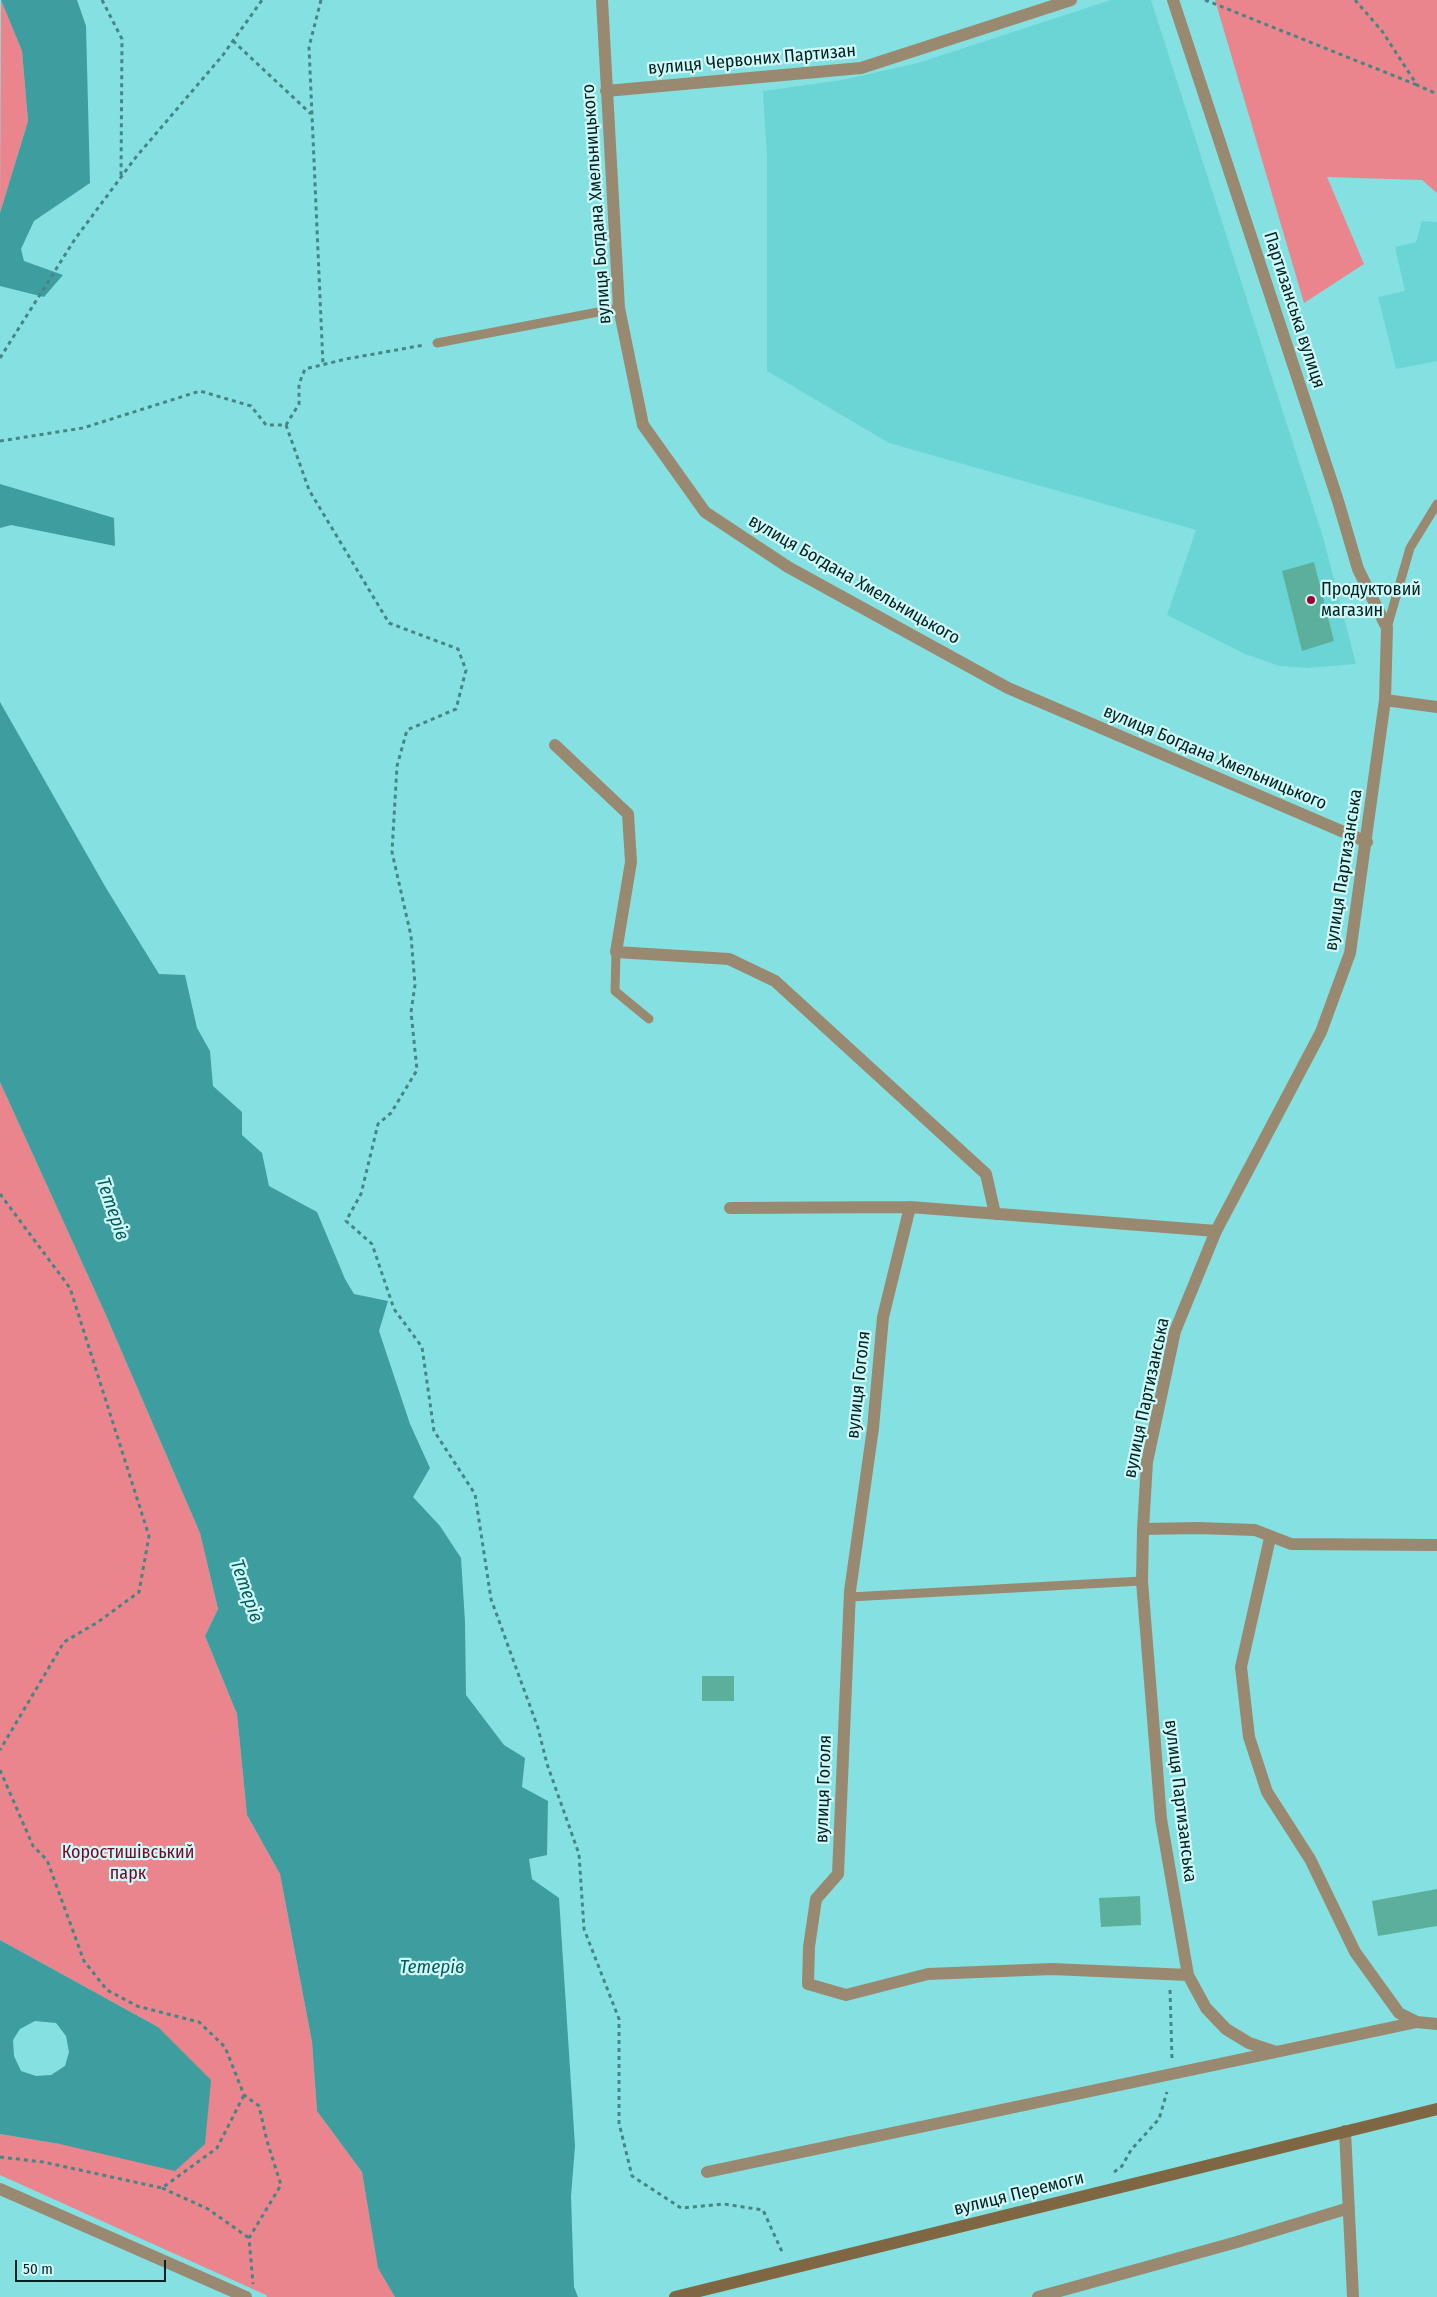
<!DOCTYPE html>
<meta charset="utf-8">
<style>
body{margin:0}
#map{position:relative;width:1437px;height:2297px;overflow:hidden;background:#85e1e1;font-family:"Fira Sans Condensed",sans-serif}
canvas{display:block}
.scale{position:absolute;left:15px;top:2260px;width:151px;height:22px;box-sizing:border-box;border:2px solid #032121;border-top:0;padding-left:6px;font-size:15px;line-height:18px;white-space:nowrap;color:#032121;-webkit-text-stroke:4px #cef9f8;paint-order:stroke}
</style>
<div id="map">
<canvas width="1437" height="2297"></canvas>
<div class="scale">50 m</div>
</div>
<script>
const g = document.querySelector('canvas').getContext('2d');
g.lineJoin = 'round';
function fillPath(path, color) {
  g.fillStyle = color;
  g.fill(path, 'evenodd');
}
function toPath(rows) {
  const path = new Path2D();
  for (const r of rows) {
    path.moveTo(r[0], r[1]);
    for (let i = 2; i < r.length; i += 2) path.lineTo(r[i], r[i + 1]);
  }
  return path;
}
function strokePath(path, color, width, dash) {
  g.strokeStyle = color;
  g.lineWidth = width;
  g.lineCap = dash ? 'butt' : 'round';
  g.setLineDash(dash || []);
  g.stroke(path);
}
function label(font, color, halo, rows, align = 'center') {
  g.font = font + ' "Fira Sans Condensed",sans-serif';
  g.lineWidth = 4.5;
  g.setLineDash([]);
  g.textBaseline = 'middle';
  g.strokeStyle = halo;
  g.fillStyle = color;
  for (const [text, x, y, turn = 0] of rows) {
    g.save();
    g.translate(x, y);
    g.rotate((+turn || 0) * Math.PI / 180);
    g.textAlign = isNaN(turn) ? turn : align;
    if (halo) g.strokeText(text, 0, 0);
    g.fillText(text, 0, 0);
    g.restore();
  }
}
const built = toPath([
 [1111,0,1151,0,1323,537,1356,664,1307,668,1280,666,1245,654,1167,615,1196,530,889,443,767,371,767,157,763,91,842,80,918,63],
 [1422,221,1437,222,1437,361,1396,369,1378,297,1405,291,1395,247,1416,242]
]);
const green = toPath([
 [1,0,22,51,28,121,0,213],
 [1215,0,1437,0,1437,193,1422,180,1327,177,1364,264,1304,303],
 [0,1082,105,1313,200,1533,218,1609,205,1636,237,1714,247,1815,280,1874,312,2042,317,2111,362,2172,378,2267,395,2297,267,2297,266,2295,0,2175,0,2134,60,2144,158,2027,0,1940]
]);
const water = toPath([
 [1,0,77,0,86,26,90,183,34,221,21,249,24,261,63,275,44,297,0,286,0,213,28,121,22,51],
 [0,484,114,518,115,546,11,525,0,528],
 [0,702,106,888,159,974,185,975,197,1028,210,1051,213,1086,242,1112,242,1135,262,1153,269,1186,317,1212,345,1279,354,1294,388,1301,379,1331,410,1424,430,1468,413,1497,440,1526,461,1558,465,1622,466,1695,504,1745,525,1758,522,1787,548,1801,547,1855,529,1859,532,1879,559,1898,575,2146,571,2196,574,2287,578,2297,395,2297,378,2268,362,2172,317,2111,312,2042,280,1874,247,1815,237,1714,205,1636,218,1609,200,1533,105,1313,0,1082],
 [0,1940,158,2027,211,2080,205,2144,175,2171,60,2144,0,2134],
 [35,2021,56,2023,66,2036,69,2052,65,2066,51,2075,36,2076,21,2071,14,2056,13,2040,20,2029]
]);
const building = toPath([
 [1314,562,1334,641,1302,651,1282,571],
 [702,1676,734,1676,734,1701,702,1701],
 [1437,1889,1437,1926,1378,1936,1372,1901],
 [1140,1896,1141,1925,1101,1927,1099,1898]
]);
const path = toPath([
 [102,0,122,39,121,177],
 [321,0,309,47,323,365],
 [1205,0,1417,85],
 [1355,0,1382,31,1417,85,1437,94],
 [233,41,311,114],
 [0,358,75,239,136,157,223,55,262,0],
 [286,425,309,490,389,623,458,649,466,670,456,709,407,730,397,766,392,852,411,936,415,985,411,1012,417,1070,391,1113,378,1124,361,1194,346,1221,372,1244,394,1309,422,1347,434,1431,475,1494,491,1599,538,1728,547,1764,579,1854,584,1929,619,2019,619,2123,632,2176,681,2208,724,2204,763,2210,783,2254],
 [0,441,83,428,200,391,251,406,266,425,286,425,299,404,299,384,305,369,346,359,424,345],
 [0,1194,70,1288,149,1536,139,1592,98,1622,64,1642,0,1750],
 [0,1770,33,1846,47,1860,84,1961,107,1990,137,2006,199,2022,225,2047,244,2095,259,2106,267,2141,281,2185,249,2238,253,2284],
 [1170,1990,1172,2059],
 [0,2157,43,2162,162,2188,217,2148,244,2095],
 [1114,2172,1122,2166,1131,2150,1159,2119,1167,2092],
 [162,2188,208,2209,249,2238]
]);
const lane = toPath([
 [437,343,619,308],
 [1387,628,1410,548,1437,504],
 [616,952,615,991,649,1019],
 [850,1597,1142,1581]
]);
const street = toPath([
 [602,0,619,308,643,425,705,512,788,567,1008,688,1367,842],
 [1173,0,1338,501,1358,569,1387,628,1385,700,1350,953,1321,1032,1216,1231,1175,1331,1147,1462,1143,1529,1142,1581,1161,1819,1188,1975,1206,2008,1226,2029,1249,2043,1276,2052,1417,2022,1437,2024],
 [606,91,861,68,1071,0],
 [1385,700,1437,707],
 [555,745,628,814,631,862,616,952,729,959,775,981,986,1174,995,1214],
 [730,1208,910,1207],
 [1143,1529,1198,1528,1255,1530,1291,1544,1437,1545],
 [1270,1538,1241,1667,1249,1737,1267,1792,1310,1859,1355,1952,1399,2013,1417,2022],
 [1188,1975,1052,1969,928,1974,846,1995,808,1984,809,1947,816,1899,838,1874,850,1591,873,1428,883,1317,910,1207,1216,1231],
 [1345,2131,1353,2297],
 [707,2172,1276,2052],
 [0,2189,246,2297],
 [1038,2297,1237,2242,1349,2208]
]);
const secondary = toPath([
 [675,2297,1437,2109]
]);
const markers = [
 [1311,600,5,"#a20233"]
];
const streetNames = [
 ["вулиця Червоних Партизан",752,60,-5],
 ["вулиця Богдана Хмельницького",597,204,-94],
 ["Партизанська вулиця",1294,310,72],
 ["вулиця Богдана Хмельницького",854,580,30],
 ["вулиця Богдана Хмельницького",1215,758,23],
 ["вулиця Партизанська",1344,870,-81],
 ["вулиця Гоголя",859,1385,-84],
 ["вулиця Партизанська",1147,1398,-78],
 ["вулиця Гоголя",824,1789,-88],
 ["вулиця Партизанська",1180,1801,83],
 ["вулиця Перемоги",1019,2194,-14]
];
const poiNames = [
 ["Продуктовий",1321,590],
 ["магазин",1321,611]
];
const parkNames = [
 ["Коростишівський",128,1853],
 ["парк",128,1874]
];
const waterNames = [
 ["Тетерів",112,1209,71],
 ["Тетерів",246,1591,71],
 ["Тетерів",432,1968]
];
fillPath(built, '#6bd5d6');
fillPath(green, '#ea858d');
fillPath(water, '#3e9d9e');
fillPath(building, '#5cb09b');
strokePath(path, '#478585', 3, [4, 4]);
strokePath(lane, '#9a8971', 9);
strokePath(street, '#9a8971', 12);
strokePath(secondary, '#806744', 12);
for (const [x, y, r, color] of markers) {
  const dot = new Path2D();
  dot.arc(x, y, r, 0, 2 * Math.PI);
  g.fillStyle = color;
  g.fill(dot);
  strokePath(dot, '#cef9f8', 2);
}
label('18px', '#032121', '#cef9f8', streetNames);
label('18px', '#032121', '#cef9f8', poiNames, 'left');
label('18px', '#770624', '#cef9f8', parkNames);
label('italic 19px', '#085b5c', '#cef9f8', waterNames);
</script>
